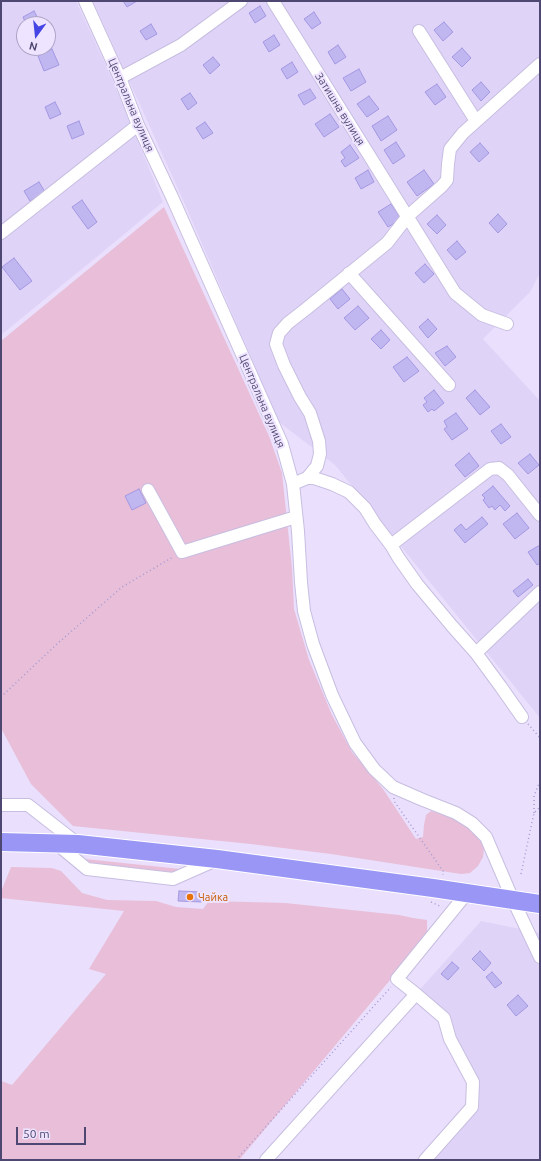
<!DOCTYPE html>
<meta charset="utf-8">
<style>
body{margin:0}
#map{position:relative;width:541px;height:1161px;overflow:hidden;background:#eadffc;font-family:Ubuntu,sans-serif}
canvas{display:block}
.frame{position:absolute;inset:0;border:2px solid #4d4771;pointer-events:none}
.north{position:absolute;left:16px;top:16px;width:40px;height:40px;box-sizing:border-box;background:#efe4ff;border:1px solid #aea5c6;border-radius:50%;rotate:195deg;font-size:11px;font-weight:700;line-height:16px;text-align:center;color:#4d4771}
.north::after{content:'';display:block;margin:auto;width:14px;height:18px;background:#4544e5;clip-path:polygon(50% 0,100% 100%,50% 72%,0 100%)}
.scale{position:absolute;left:16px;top:1127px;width:70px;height:18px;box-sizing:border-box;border:2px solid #4d4771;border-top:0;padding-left:5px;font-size:12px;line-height:14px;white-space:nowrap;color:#4d4771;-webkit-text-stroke:3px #efe4ff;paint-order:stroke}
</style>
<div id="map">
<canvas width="541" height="1161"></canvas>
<div class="frame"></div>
<div class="north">N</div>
<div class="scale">50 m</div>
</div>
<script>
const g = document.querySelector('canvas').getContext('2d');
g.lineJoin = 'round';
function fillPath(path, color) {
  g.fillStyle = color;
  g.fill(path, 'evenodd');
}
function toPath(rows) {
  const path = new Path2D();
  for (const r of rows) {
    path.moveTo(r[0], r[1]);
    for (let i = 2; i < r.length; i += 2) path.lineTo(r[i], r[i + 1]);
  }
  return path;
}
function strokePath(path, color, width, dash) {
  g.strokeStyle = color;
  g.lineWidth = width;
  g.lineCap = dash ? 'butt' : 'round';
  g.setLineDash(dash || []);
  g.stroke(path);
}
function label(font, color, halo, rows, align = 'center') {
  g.font = font + ' Ubuntu,sans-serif';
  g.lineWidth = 4;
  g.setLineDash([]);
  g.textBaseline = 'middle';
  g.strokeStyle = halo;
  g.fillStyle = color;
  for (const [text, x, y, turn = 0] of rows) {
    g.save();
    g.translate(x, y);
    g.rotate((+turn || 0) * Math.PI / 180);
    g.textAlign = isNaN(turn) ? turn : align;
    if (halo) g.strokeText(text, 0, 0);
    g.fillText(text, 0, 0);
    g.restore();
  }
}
const residential = toPath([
 [1,1,76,1,114,83,163,202,99,255,1,335],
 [24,24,48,24,48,48,24,48],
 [93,1,540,1,540,273,530,292,483,339,540,401,540,718,335,465,279,422,183,200],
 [481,921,540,933,540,1160,425,1160,472,1107,473,1082,444,1018,416,994]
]);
const green = toPath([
 [164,207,269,436,282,473,292,568,294,609,309,660,332,715,352,752,383,789,416,839,423,837,424,825,426,815,431,811,447,816,466,826,479,837,484,848,483,857,478,866,470,873,461,874,331,854,251,844,73,826,31,784,1,728,1,341],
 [85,859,180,869,175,874,89,864],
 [11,867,52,868,61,871,82,893,107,900,156,901,176,907,203,909,209,901,285,903,399,915,413,918,427,920,427,936,239,1160,1,1160,1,1081,12,1085,106,974,89,969,124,911,1,898,1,892]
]);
const building = toPath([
 [123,1,137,1,127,7,123,1],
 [260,6,266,16,255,23,249,13,260,6],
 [34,11,41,24,26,24,23,17,34,11],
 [314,12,321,23,312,29,304,19,314,12],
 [444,22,453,32,443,41,434,30,444,22],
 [151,24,157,34,146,40,140,31,151,24],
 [274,35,280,45,269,52,263,42,274,35],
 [338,45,346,57,335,64,328,52,338,45],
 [462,48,471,58,462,67,452,57,462,48],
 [52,49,59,65,44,71,38,56,52,49],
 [213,57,220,65,210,74,203,65,213,57],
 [292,62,298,72,287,79,281,69,292,62],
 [359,69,366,82,351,91,343,78,359,69],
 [481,82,490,92,481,101,472,90,481,82],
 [437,84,446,97,435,105,425,92,437,84],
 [310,89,316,98,304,105,298,95,310,89],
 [190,93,197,103,188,110,181,99,190,93],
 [369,96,379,109,367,117,357,104,369,96],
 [55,102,61,114,50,119,45,107,55,102],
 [330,114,339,127,324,137,315,124,330,114],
 [388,116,397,130,381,141,372,126,388,116],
 [79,121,84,134,72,139,67,126,79,121],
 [205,122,213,133,203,139,196,128,205,122],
 [396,142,405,156,393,164,384,150,396,142],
 [480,143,489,153,479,162,470,152,480,143],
 [350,145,359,158,345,167,341,161,345,158,341,152,350,145],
 [368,170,374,182,361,189,355,178,368,170],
 [424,170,434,184,417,196,407,182,424,170],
 [39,182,45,192,30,201,24,191,39,182],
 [82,200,97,222,88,229,72,207,82,200],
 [391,204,401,219,388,227,378,212,391,204],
 [498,214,507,224,498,233,489,223,498,214],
 [437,215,446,225,437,234,427,224,437,215],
 [457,241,466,252,456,260,447,250,457,241],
 [14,258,32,281,20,290,2,267,14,258],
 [425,264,434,274,424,283,415,273,425,264],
 [342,289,350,299,338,309,330,299,342,289],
 [358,306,369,318,355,330,344,318,358,306],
 [428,319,437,329,428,338,419,327,428,319],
 [381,330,390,340,381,349,371,339,381,330],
 [447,346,456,357,445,366,435,353,447,346],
 [407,357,419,371,404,382,393,367,407,357],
 [434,390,444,403,434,411,432,409,428,412,423,405,427,402,424,398,434,390],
 [475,390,490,407,480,415,466,398,475,390],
 [456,413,468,429,452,440,444,429,447,427,444,421,456,413],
 [501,424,511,437,501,444,491,431,501,424],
 [469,453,479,466,465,477,455,465,469,453],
 [530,454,539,465,528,474,518,463,530,454],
 [493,486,510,506,505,511,500,505,495,510,492,506,489,508,483,500,485,498,482,495,493,486],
 [139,489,146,503,132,510,125,496,139,489],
 [517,513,529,528,515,539,503,524,517,513],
 [482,517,488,524,465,543,454,530,461,524,466,530,482,517],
 [540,545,540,563,537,565,528,552,540,545],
 [528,579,533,585,518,597,513,591,528,579],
 [179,891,202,892,202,902,178,901,179,891],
 [480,951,491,963,484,971,472,959,480,951],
 [452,962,459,968,448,980,441,974,452,962],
 [492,972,502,983,495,988,486,977,492,972],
 [518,995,528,1006,516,1016,507,1005,518,995]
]);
const path = toPath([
 [1,697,57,644,122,587,173,557],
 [528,724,540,738],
 [394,798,394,801,443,871,443,875],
 [534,813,534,796,540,781],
 [521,874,534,813,540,807],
 [431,902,442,907],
 [236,1160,391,987]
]);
const minor = toPath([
 [85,1,120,78,138,125,172,197,282,444,293,484,298,531,301,582,304,611,313,644,332,695,355,743,374,769,393,787,423,800,456,813,472,823,486,837,513,900,540,957],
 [273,1,455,293,482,315,507,324],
 [419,31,476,121],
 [120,78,181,45,241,1],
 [1,233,138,125],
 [349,273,449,385],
 [307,478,314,478,332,484,349,492,365,508,375,524,391,545,398,557,417,584,452,626,476,653,501,687,522,717],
 [293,484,307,478,317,466,320,454,319,441,310,413,300,397,284,365,276,344,279,333,288,323,306,309,387,243,408,216,442,186,447,180,448,164,450,149,463,133,540,64],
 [148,490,182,552,296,517],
 [391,545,490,469,499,468,508,475,540,515],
 [476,653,540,592],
 [1,805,28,805,78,844],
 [57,844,87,869,173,879,216,860],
 [266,1160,416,994],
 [425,1160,472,1107,473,1082,450,1039,444,1018,416,994,397,979,467,893]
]);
const highway = toPath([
 [1,842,78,844,217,859,433,888,540,904]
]);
const markers = [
 [190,897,4,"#e8710a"]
];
const streetNames = [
 ["Центральна вулиця",131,105,67],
 ["Затишна вулиця",340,109,58],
 ["Центральна вулиця",262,401,67]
];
const foodNames = [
 ["Чайка",198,897]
];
fillPath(residential, '#e0d3f8');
fillPath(green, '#e8bed8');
fillPath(building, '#c1b7f0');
strokePath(building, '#a498e3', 1);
strokePath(minor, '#c7bee1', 14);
strokePath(highway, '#fff', 20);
strokePath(path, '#a59bd4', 1.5, [1, 3]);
strokePath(minor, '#fff', 12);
strokePath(highway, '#9a96f6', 18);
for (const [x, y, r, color] of markers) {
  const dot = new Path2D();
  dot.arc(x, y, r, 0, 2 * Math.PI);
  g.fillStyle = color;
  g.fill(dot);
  strokePath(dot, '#efe4ff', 1.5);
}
label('11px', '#4d4771', '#efe4ff', streetNames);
label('11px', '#c56008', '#efe4ff', foodNames, 'left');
</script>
